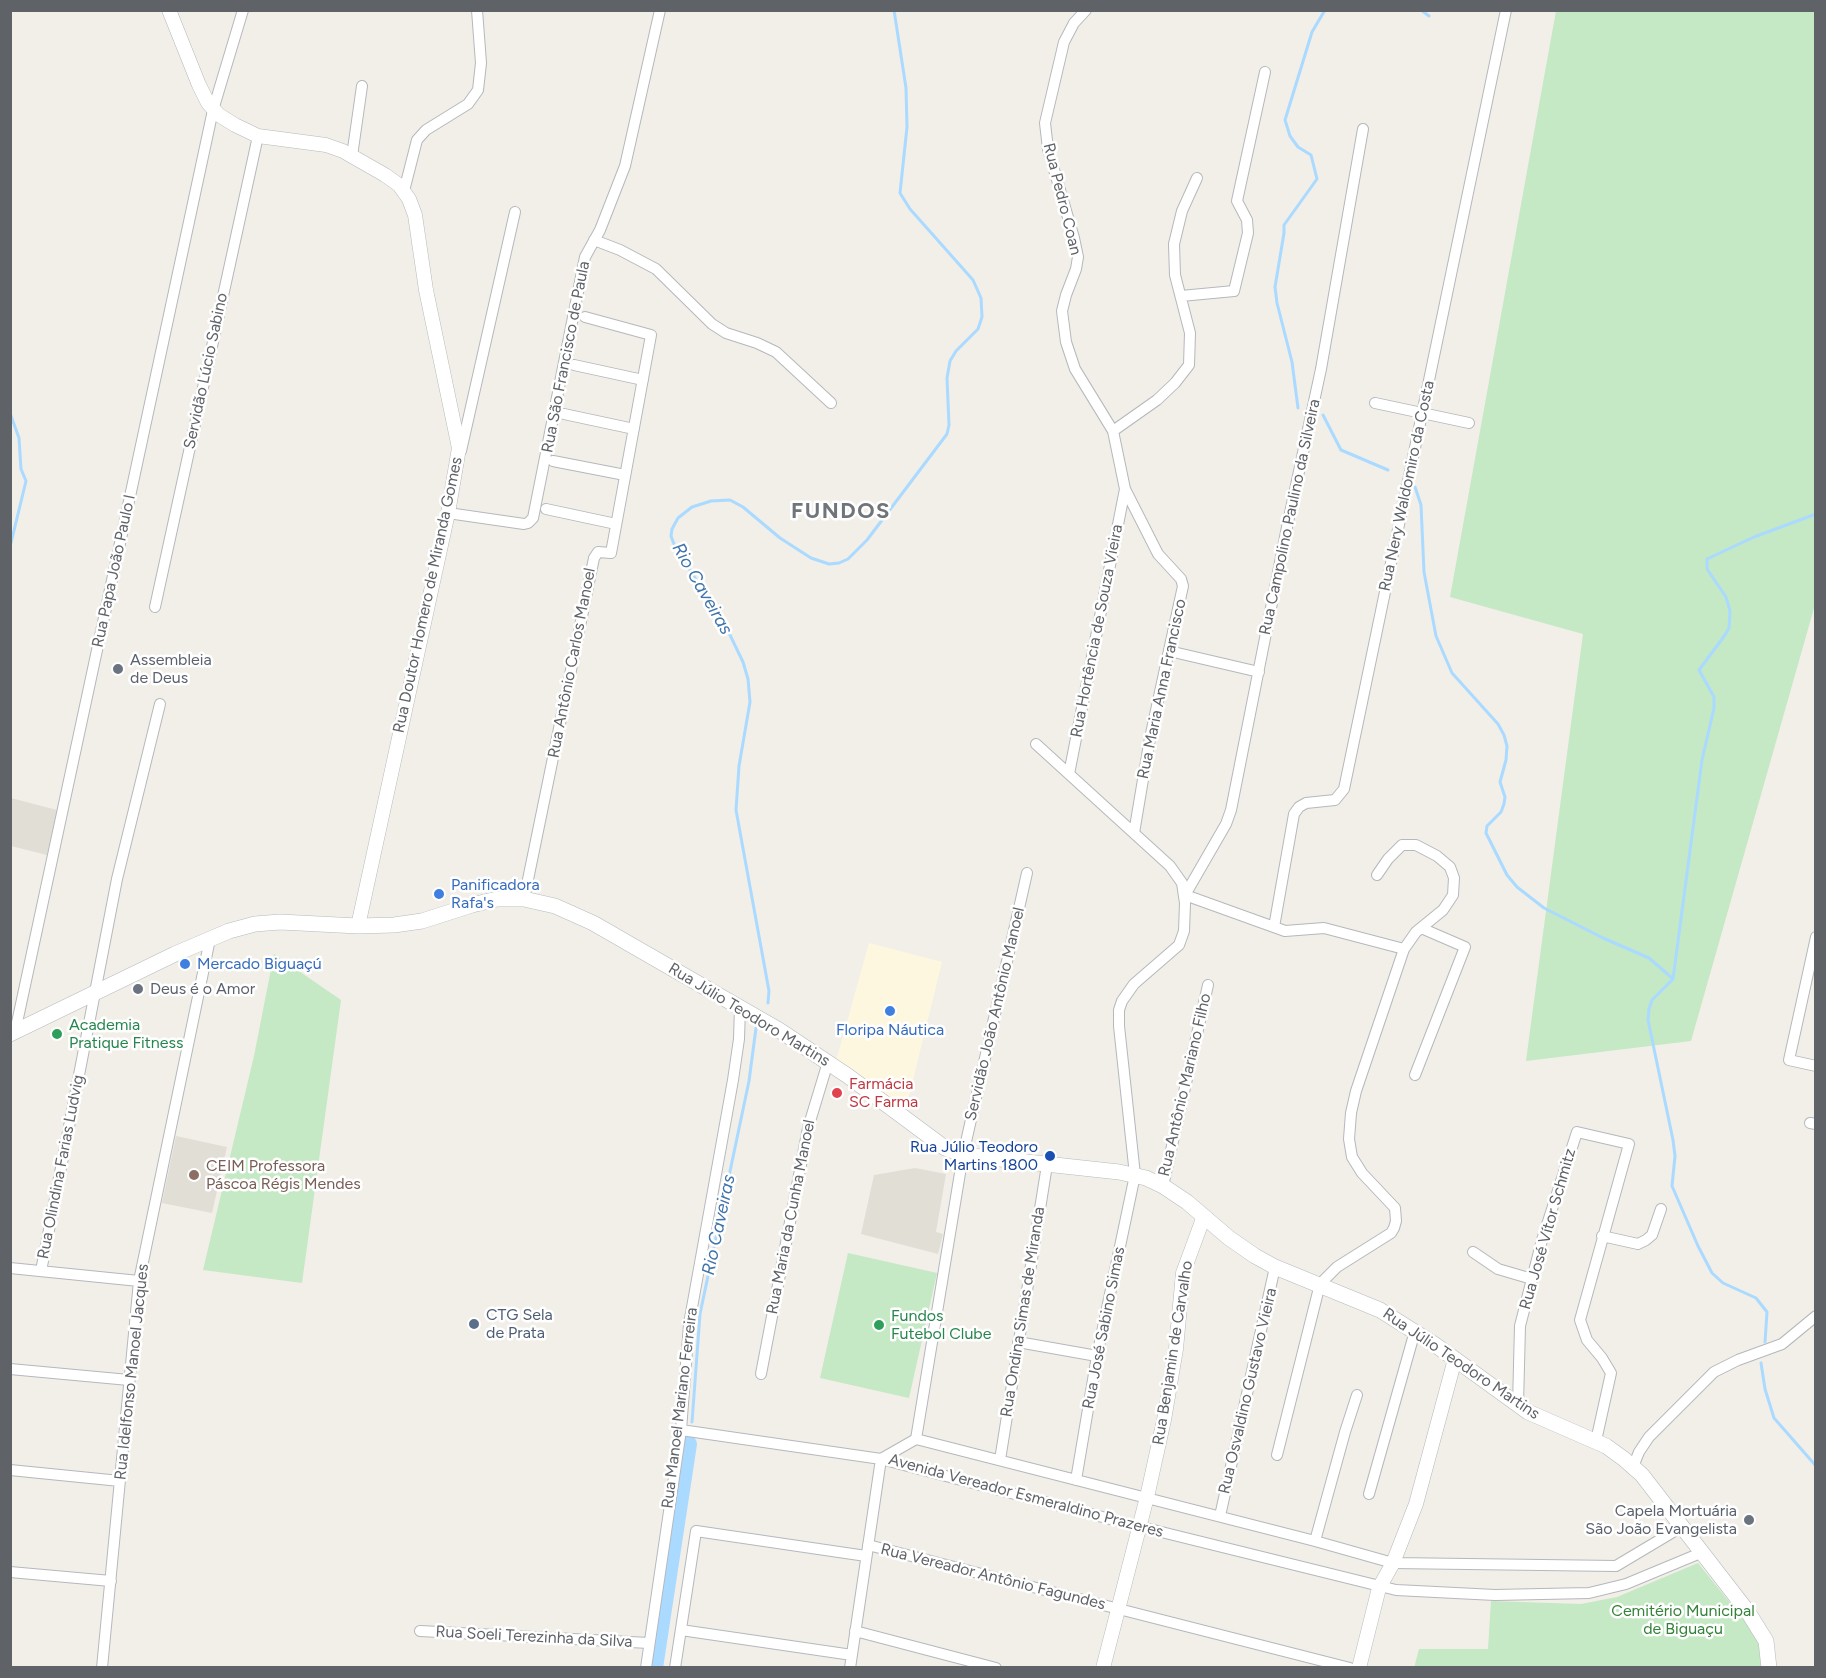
<!DOCTYPE html>
<meta charset="utf-8">
<style>
body{margin:0}
#map{position:relative;width:1826px;height:1678px;overflow:hidden;background:#f1efe8;font-family:Figtree,sans-serif}
canvas{display:block}
.frame{position:absolute;inset:0;border:12px solid #5f6368;pointer-events:none}
</style>
<div id="map">
<canvas width="1826" height="1678"></canvas>
<div class="frame"></div>
</div>
<script>
const g = document.querySelector('canvas').getContext('2d');
g.lineJoin = 'round';
function fillPath(path, color) {
  g.fillStyle = color;
  g.fill(path, 'evenodd');
}
function toPath(rows) {
  const path = new Path2D();
  for (const r of rows) {
    path.moveTo(r[0], r[1]);
    for (let i = 2; i < r.length; i += 2) path.lineTo(r[i], r[i + 1]);
  }
  return path;
}
function strokePath(path, color, width, dash) {
  g.strokeStyle = color;
  g.lineWidth = width;
  g.lineCap = dash ? 'butt' : 'round';
  g.setLineDash(dash || []);
  g.stroke(path);
}
function label(font, color, halo, rows, align = 'center') {
  g.font = font + ' Figtree,sans-serif';
  g.lineWidth = 5;
  g.setLineDash([]);
  g.textBaseline = 'middle';
  g.strokeStyle = halo;
  g.fillStyle = color;
  for (const [text, x, y, turn = 0] of rows) {
    g.save();
    g.translate(x, y);
    g.rotate((+turn || 0) * Math.PI / 180);
    g.textAlign = isNaN(turn) ? turn : align;
    if (halo) g.strokeText(text, 0, 0);
    g.fillText(text, 0, 0);
    g.restore();
  }
}
const commercial = toPath([
 [869,943,942,962,905,1112,836,1061]
]);
const education = toPath([
 [11,798,57,810,47,855,11,846],
 [176,1136,227,1147,212,1213,162,1203],
 [915,1168,946,1174,936,1232,943,1234,938,1254,861,1234,874,1175]
]);
const green = toPath([
 [1556,11,1815,11,1816,601,1691,1041,1526,1061,1583,634,1450,597],
 [274,954,341,1000,302,1283,203,1270,254,1056],
 [848,1253,937,1273,909,1398,820,1378],
 [1698,1563,1760,1640,1761,1667,1414,1668,1419,1649,1488,1649,1491,1601,1581,1604,1617,1597]
]);
const stream = toPath([
 [1421,10,1429,16],
 [1298,408,1292,362,1277,303,1275,287,1284,233,1284,225,1317,179,1311,155,1298,147,1290,136,1285,120,1312,32,1325,10],
 [10,413,19,438,21,469,26,481,10,547],
 [1323,415,1341,450,1388,470],
 [1415,487,1421,505,1424,572,1436,636,1452,673,1498,724,1504,735,1507,746,1506,760,1500,782,1505,797,1504,804,1501,812,1487,826,1486,833,1507,875,1517,887,1544,908,1603,938,1649,958,1672,978],
 [768,1003,769,991,736,810,739,766,750,702,748,679,743,662,730,635,674,544,671,536,672,529,678,518,692,507,711,501,730,500,743,507,780,538,811,558,829,564,839,563,848,559,867,540,947,434,949,425,947,378,950,361,956,351,978,329,982,317,981,298,973,280,910,209,900,193,907,127,906,88,894,10],
 [1765,1342,1767,1312,1756,1298,1723,1283,1712,1273,1698,1246,1672,1186,1675,1156,1673,1140,1648,1020,1649,1009,1652,1000,1673,979,1702,760,1714,708,1714,697,1699,670,1725,635,1729,628,1730,611,1726,597,1707,569,1707,559,1754,537,1816,514],
 [1761,1363,1765,1389,1774,1418,1816,1466],
 [692,1422,700,1314,749,1081,756,1028]
]);
const river = toPath([
 [654,1668,688,1444]
]);
const minor = toPath([
 [1086,10,1074,23,1064,42,1045,123,1048,149,1074,238,1078,257,1076,269,1066,295,1062,311,1066,342,1075,369,1113,431,1125,489,1158,554,1181,579,1183,586,1150,738,1134,833],
 [1363,129,1321,369,1287,527,1231,810,1226,824,1185,895,1285,931,1324,928,1404,949],
 [352,156,362,86],
 [404,191,417,140,426,130,468,104,478,90,481,63,477,10],
 [594,240,620,250,656,269,712,324,726,333,757,343,776,352,831,403],
 [1181,296,1234,291,1248,233,1247,220,1237,201,1265,72],
 [574,365,643,380],
 [1375,403,1469,423],
 [564,414,634,429],
 [1113,431,1157,400,1175,383,1189,365,1190,333,1175,275,1174,244,1182,211,1197,178],
 [461,451,515,212],
 [553,461,625,475],
 [546,509,616,524],
 [448,513,524,524,528,523,533,518,585,257,600,230,625,166,660,10],
 [155,607,258,136],
 [1169,651,1259,672],
 [1036,744,1170,866,1182,883,1185,903,1184,931,1179,945,1134,984,1122,1001,1119,1010,1119,1026,1135,1175,1097,1356,1076,1480],
 [1069,774,1125,489],
 [524,899,594,558,598,552,611,553,651,335,585,317],
 [1274,927,1294,814,1299,807,1306,803,1335,800,1344,789,1506,10],
 [1816,937,1789,1060,1816,1066],
 [15,1032,213,110,243,10],
 [1415,1075,1465,947,1421,928],
 [1810,1123,1816,1124],
 [1163,1186,1208,985],
 [1602,1236,1638,1244,1646,1240,1652,1235,1661,1209],
 [1473,1252,1498,1269,1532,1279],
 [10,1268,139,1281],
 [41,1271,117,879,160,704],
 [1018,1342,1097,1356],
 [10,1369,129,1380],
 [761,1374,808,1128,828,1062],
 [1518,1405,1520,1326,1542,1240,1577,1132,1629,1144,1580,1320,1587,1340,1602,1358,1611,1373,1596,1441],
 [681,1430,881,1459,1129,1524,1396,1590,1495,1595,1589,1593,1626,1584,1703,1552],
 [916,1439,963,1155,1027,873],
 [1277,1455,1320,1284,1337,1267,1391,1233,1394,1228,1396,1221,1395,1208,1362,1173,1352,1157,1349,1139,1351,1113,1356,1091,1404,949,1416,932,1443,910,1453,895,1454,878,1450,867,1437,856,1416,845,1402,845,1388,859,1377,875],
 [881,1459,916,1439,1315,1541,1393,1563,1616,1566,1683,1526],
 [1000,1460,1047,1165],
 [1633,1467,1639,1452,1649,1437,1714,1372,1738,1360,1782,1344,1816,1316],
 [10,1470,120,1481],
 [1369,1494,1415,1331],
 [1220,1516,1275,1267],
 [1315,1541,1345,1432,1357,1395],
 [868,1545,1350,1668],
 [10,1572,111,1581],
 [681,1630,852,1655],
 [420,1631,649,1643],
 [855,1631,996,1668],
 [102,1668,139,1281,210,939],
 [646,1668,681,1430,689,1324,733,1080,739,1039,740,1007],
 [675,1668,696,1531,866,1556],
 [850,1668,881,1459]
]);
const tertiary = toPath([
 [169,10,199,85,208,103,219,115,235,125,258,136,326,145,343,151,385,175,399,185,409,199,415,215,426,290,459,448,448,513,358,926],
 [1103,1668,1147,1497,1164,1420,1176,1349,1183,1273,1204,1216],
 [1359,1668,1379,1588,1393,1563,1416,1504,1455,1359]
]);
const secondary = toPath([
 [10,1034,175,954,229,931,255,924,280,922,358,926,394,925,422,921,472,905,497,899,524,899,555,906,593,923,779,1030,848,1076,945,1148,963,1155,1119,1172,1146,1178,1163,1186,1187,1202,1229,1238,1255,1256,1275,1267,1380,1310,1434,1344,1528,1412,1606,1446,1624,1459,1642,1475,1748,1612,1766,1641,1769,1668]
]);
const markers = [
 [118,669,6,"#6b7280"],
 [439,894,6,"#3f7fe0"],
 [185,964,6,"#3f7fe0"],
 [138,989,6,"#6b7280"],
 [890,1011,6,"#3f7fe0"],
 [57,1034,6,"#2e9e5b"],
 [837,1093,6,"#e0444e"],
 [1050,1156,6,"#1a4fb4"],
 [194,1175,6,"#8d6e63"],
 [474,1324,6,"#5c6f8a"],
 [879,1325,6,"#2e9e5b"],
 [1749,1520,6,"#6b7280"]
];
const streetNames = [
 ["Rua Pedro Coan",1062,199,76],
 ["Rua São Francisco de Paula",566,357,-79],
 ["Servidão Lúcio Sabino",206,371,-78],
 ["Rua Nery Waldomiro da Costa",1407,486,-78],
 ["Rua Campolino Paulino da Silveira",1290,517,-78],
 ["Rua Papa João Paulo I",114,571,-78],
 ["Rua Doutor Homero de Miranda Gomes",428,595,-78],
 ["Rua Hortência de Souza Vieira",1097,631,-79],
 ["Rua Antônio Carlos Manoel",572,663,-79],
 ["Rua Maria Anna Francisco",1162,689,-78],
 ["Servidão João Antônio Manoel",995,1014,-77],
 ["Rua Júlio Teodoro Martins",749,1015,31],
 ["Rua Antônio Mariano Filho",1185,1085,-77],
 ["Rua Olindina Farias Ludvig",61,1167,-79],
 ["Rua Maria da Cunha Manoel",791,1217,-79],
 ["Rua José Vítor Schmitz",1548,1229,-74],
 ["Rua Ondina Simas de Miranda",1023,1312,-81],
 ["Rua José Sabino Simas",1104,1328,-79],
 ["Rua Benjamin de Carvalho",1173,1353,-81],
 ["Rua Júlio Teodoro Martins",1461,1364,34],
 ["Rua Idelfonso Manoel Jacques",132,1372,-84],
 ["Rua Osvaldino Gustavo Vieira",1248,1391,-77],
 ["Rua Manoel Mariano Ferreira",680,1408,-83],
 ["Avenida Vereador Esmeraldino Prazeres",1026,1496,15],
 ["Rua Vereador Antônio Fagundes",993,1577,14],
 ["Rua Soeli Terezinha da Silva",534,1637,3]
];
const worshipNames = [
 ["Assembleia",130,660],
 ["de Deus",130,678],
 ["Deus é o Amor",150,989],
 ["Capela Mortuária",1737,1511,"right"],
 ["São João Evangelista",1737,1529,"right"]
];
const shopNames = [
 ["Panificadora",451,885],
 ["Rafa's",451,903],
 ["Mercado Biguaçú",197,964],
 ["Floripa Náutica",890,1030,"center"]
];
const leisureNames = [
 ["Academia",69,1025],
 ["Pratique Fitness",69,1043],
 ["Fundos",891,1316],
 ["Futebol Clube",891,1334]
];
const healthNames = [
 ["Farmácia",849,1084],
 ["SC Farma",849,1102]
];
const transitNames = [
 ["Rua Júlio Teodoro",1038,1147],
 ["Martins 1800",1038,1165]
];
const educationNames = [
 ["CEIM Professora",206,1166],
 ["Páscoa Régis Mendes",206,1184]
];
const serviceNames = [
 ["CTG Sela",486,1315],
 ["de Prata",486,1333]
];
const parkNames = [
 ["Cemitério Municipal",1683,1611],
 ["de Biguaçu",1683,1629]
];
const waterNames = [
 ["Rio Caveiras",702,589,60],
 ["Rio Caveiras",719,1225,-78]
];
const districtNames = [
 ["FUNDOS",841,512]
];
fillPath(commercial, '#fef7e0');
fillPath(education, '#e1ded6');
fillPath(green, '#c5e8c5');
strokePath(stream, '#aadaff', 3);
strokePath(river, '#aadaff', 18);
strokePath(minor, '#b5b8bc', 12);
strokePath(tertiary, '#b5b8bc', 15);
strokePath(secondary, '#b6babf', 16);
strokePath(minor, '#fff', 10);
strokePath(tertiary, '#fff', 14);
strokePath(secondary, '#fff', 15);
for (const [x, y, r, color] of markers) {
  const dot = new Path2D();
  dot.arc(x, y, r, 0, 2 * Math.PI);
  g.fillStyle = color;
  g.fill(dot);
  strokePath(dot, '#fff', 2);
}
label('16px', '#5f6368', '#fff', streetNames);
label('16px', '#5b616d', '#fff', worshipNames, 'left');
label('16px', '#366cbe', '#fff', shopNames, 'left');
label('16px', '#27864d', '#fff', leisureNames, 'left');
label('16px', '#be3a42', '#fff', healthNames, 'left');
label('16px', '#164399', '#fff', transitNames, 'right');
label('16px', '#785e54', '#fff', educationNames, 'left');
label('16px', '#4e5e75', '#fff', serviceNames, 'left');
label('16px', '#348238', '#fff', parkNames);
label('italic 18px', '#4174aa', '#fff', waterNames);
g.letterSpacing = '1.5px';
label('bold 22px', '#70757a', '#fff', districtNames);
g.letterSpacing = '0px';
</script>
